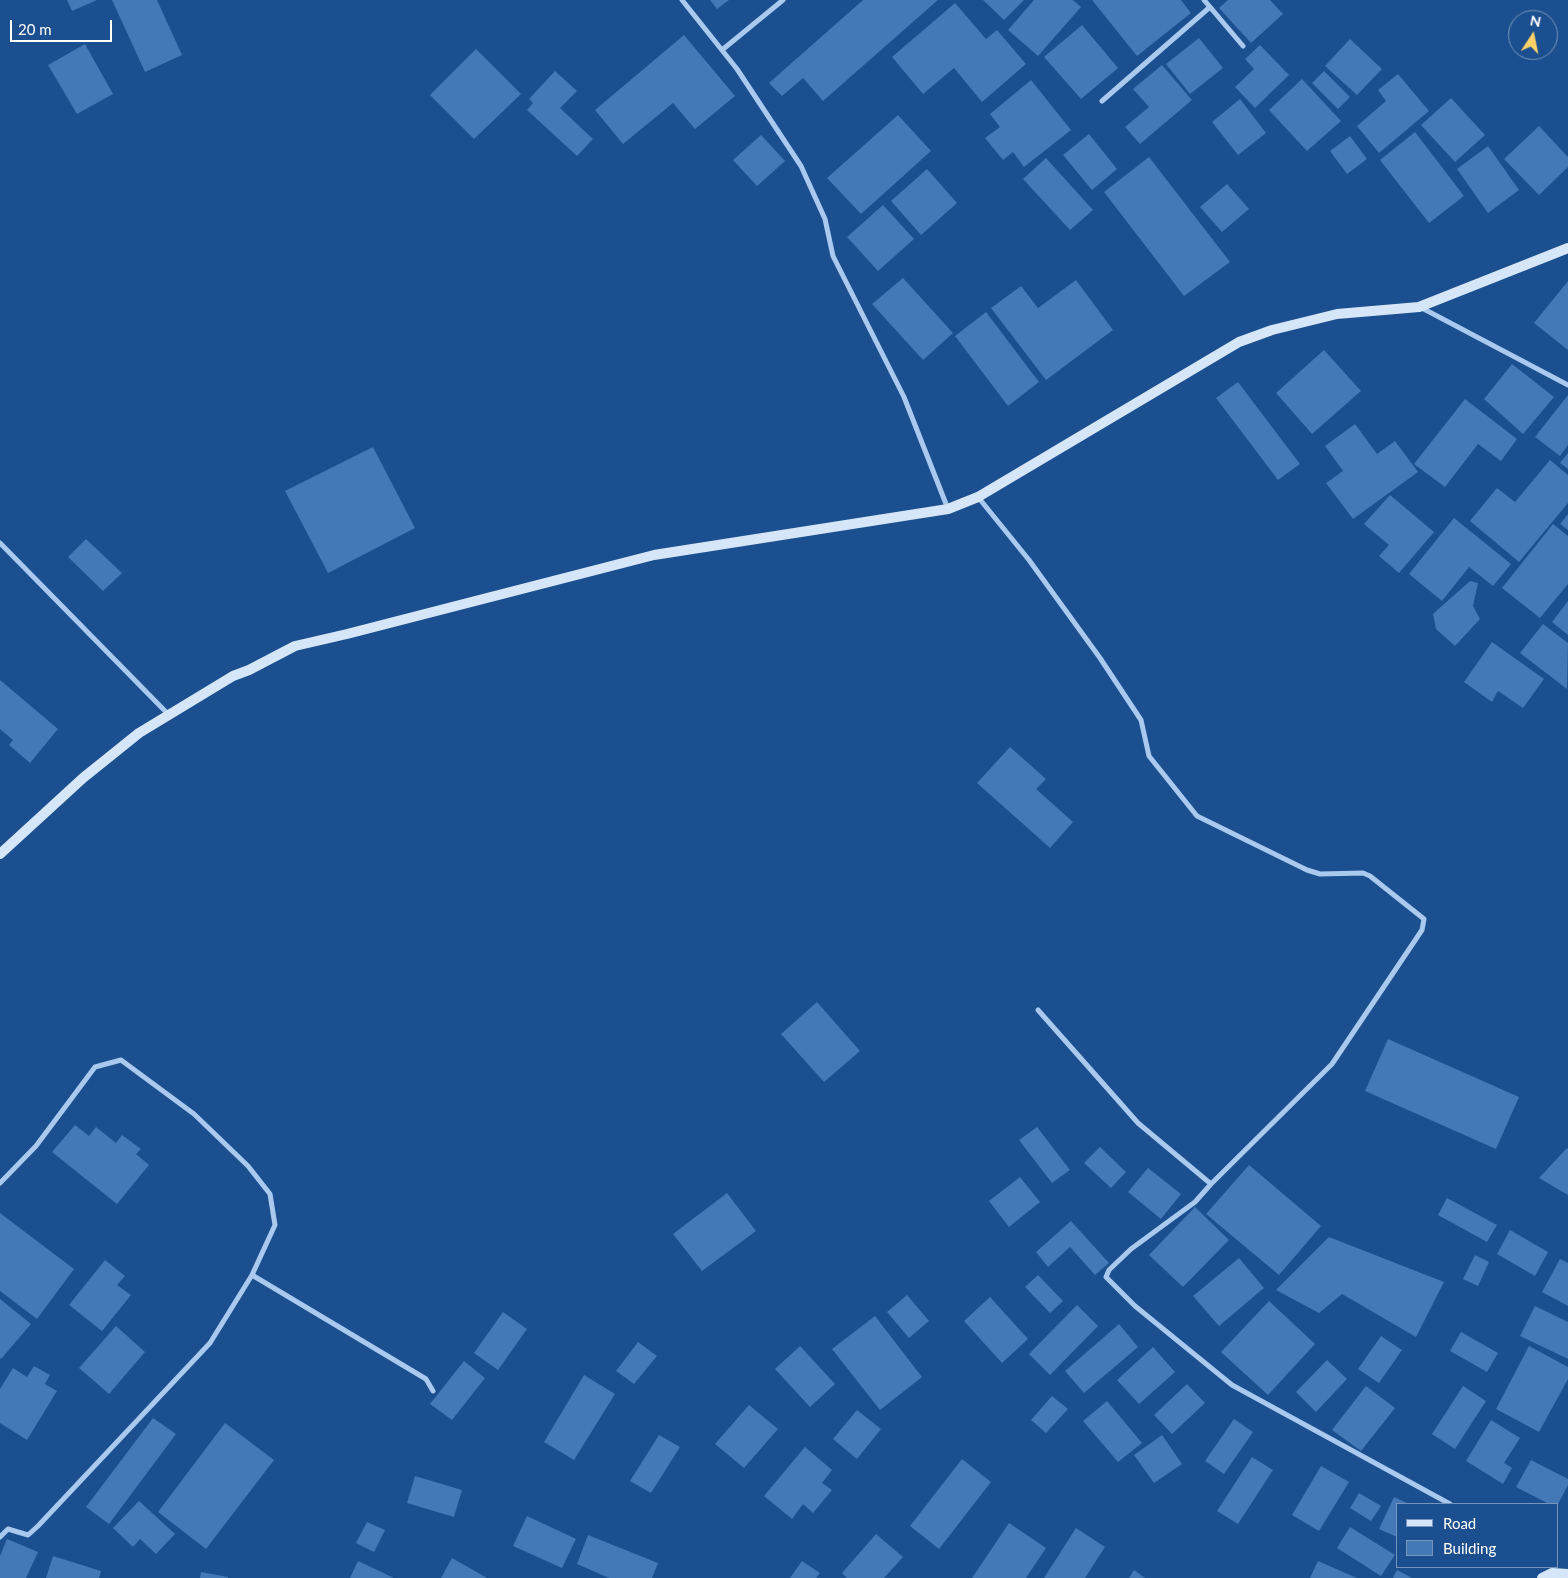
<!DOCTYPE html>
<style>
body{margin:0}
#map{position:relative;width:1568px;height:1578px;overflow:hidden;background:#1b4f8f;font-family:Lato,sans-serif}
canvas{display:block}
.legend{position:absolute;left:1396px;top:1503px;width:162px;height:65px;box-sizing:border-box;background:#1b4f8f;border:1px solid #7695bc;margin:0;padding:6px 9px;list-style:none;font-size:15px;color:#fff}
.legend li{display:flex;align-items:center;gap:10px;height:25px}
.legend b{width:25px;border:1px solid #7695bc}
.north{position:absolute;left:1508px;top:10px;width:50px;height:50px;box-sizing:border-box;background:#1b4f8f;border:1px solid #7695bc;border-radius:50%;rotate:11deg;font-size:14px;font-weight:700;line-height:20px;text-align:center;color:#fff}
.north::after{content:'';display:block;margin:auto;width:18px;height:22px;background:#ffd166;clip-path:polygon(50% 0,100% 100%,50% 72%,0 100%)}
.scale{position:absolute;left:10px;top:20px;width:102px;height:22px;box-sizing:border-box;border:2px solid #fff;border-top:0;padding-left:6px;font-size:15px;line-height:18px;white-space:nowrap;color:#fff;-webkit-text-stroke:4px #1b4f8f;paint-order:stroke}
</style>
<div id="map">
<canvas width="1568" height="1578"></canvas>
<ul class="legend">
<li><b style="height:6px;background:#d6e6fa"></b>Road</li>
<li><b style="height:14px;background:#4478b7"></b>Building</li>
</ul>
<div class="north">N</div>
<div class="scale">20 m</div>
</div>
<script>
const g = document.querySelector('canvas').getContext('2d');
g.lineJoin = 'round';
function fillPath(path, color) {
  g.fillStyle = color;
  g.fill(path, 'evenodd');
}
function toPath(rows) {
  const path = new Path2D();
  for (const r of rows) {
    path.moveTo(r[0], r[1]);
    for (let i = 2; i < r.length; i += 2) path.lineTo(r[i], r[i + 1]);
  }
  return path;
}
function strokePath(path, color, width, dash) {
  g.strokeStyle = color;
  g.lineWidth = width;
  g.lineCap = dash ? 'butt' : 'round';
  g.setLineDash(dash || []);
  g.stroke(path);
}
const building = toPath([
 [67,0,97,0,72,11],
 [112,0,157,0,182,55,145,72],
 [710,0,729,0,717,9],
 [863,0,938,0,823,101,803,78,782,96,769,83],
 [983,0,1024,0,1004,20],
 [1034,0,1073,0,1081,7,1038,56,1008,30],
 [1092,0,1181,0,1191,13,1137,56],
 [1228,0,1270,0,1283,14,1251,43,1219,8],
 [955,3,986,39,997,30,1026,64,982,102,954,68,923,94,892,57],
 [1082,25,1118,68,1081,99,1044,57],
 [684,35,735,96,695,129,673,103,623,144,595,110],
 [1199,38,1223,68,1190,94,1166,64],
 [1350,39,1382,69,1357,95,1325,66],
 [85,44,113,94,77,114,48,65],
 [1260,45,1289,75,1255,108,1235,87,1254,69,1245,59],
 [476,49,521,94,474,139,430,95],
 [1162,65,1192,100,1140,144,1125,127,1149,107,1133,89],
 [555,71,577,91,560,108,593,139,577,156,527,110,533,103,529,99],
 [1324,71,1350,97,1338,109,1312,83],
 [1398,74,1429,111,1379,153,1357,126,1386,101,1378,90],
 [1302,79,1341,121,1307,151,1269,110],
 [1031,80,1071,130,1024,167,1013,152,1003,160,985,138,1000,127,990,114],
 [1451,98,1485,135,1455,162,1421,125],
 [1240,99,1266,133,1238,155,1212,122],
 [898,115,931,151,861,214,827,178],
 [1539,126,1568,157,1568,167,1539,195,1504,159],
 [1415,132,1464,196,1429,223,1380,160],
 [1089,134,1117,169,1092,190,1063,155],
 [761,135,785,161,757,186,733,160],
 [1350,136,1367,159,1347,174,1330,151],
 [1488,146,1519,190,1488,213,1457,169],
 [1149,157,1230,262,1184,296,1104,192],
 [1046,158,1093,210,1070,230,1023,179],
 [927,169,957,203,921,235,891,201],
 [1227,184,1249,209,1222,232,1200,207],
 [883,205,914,239,878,271,847,237],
 [903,278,953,333,923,360,872,304],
 [1076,280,1113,330,1046,380,991,308,1021,286,1038,308],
 [1568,281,1568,350,1534,323],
 [986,312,1039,382,1008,406,955,336],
 [1324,350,1361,391,1312,434,1276,393],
 [1512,364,1554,397,1523,434,1484,399],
 [1238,382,1300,464,1278,480,1216,398],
 [1568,395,1568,445,1560,456,1535,437],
 [1465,399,1517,439,1501,461,1478,444,1445,487,1414,464],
 [1355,424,1377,454,1395,441,1418,472,1353,519,1326,483,1343,471,1325,446],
 [373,447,415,528,328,573,285,491],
 [1568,453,1568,469,1560,463],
 [1550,460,1568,475,1568,503,1519,562,1470,521,1497,488,1515,502],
 [1390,495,1434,532,1399,573,1379,556,1389,545,1364,524],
 [1568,514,1568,530,1560,524],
 [1454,518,1511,564,1493,586,1469,567,1442,601,1409,574],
 [1553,524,1568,536,1568,584,1540,618,1502,588],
 [86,539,122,573,103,591,68,557],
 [1470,581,1478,583,1473,606,1480,619,1455,646,1436,629,1433,614],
 [1568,601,1568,635,1552,622],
 [1543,624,1568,643,1567,689,1520,653],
 [1492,642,1544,679,1523,708,1498,691,1492,702,1464,682],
 [0,680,58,729,30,763,9,745,13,740,0,729],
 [1010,747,1046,779,1036,789,1073,822,1050,848,977,783],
 [817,1002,860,1051,824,1082,781,1034],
 [1388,1039,1519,1097,1496,1149,1365,1091],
 [75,1125,89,1136,96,1127,116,1143,122,1135,141,1149,136,1154,149,1165,117,1204,52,1152],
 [1037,1127,1070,1170,1052,1183,1019,1140],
 [1100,1147,1126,1172,1111,1188,1084,1163],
 [1567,1148,1568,1149,1568,1195,1539,1178],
 [1249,1165,1321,1226,1279,1275,1206,1214],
 [1148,1168,1181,1194,1161,1219,1128,1192],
 [1020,1177,1040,1202,1009,1227,989,1201],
 [727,1193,756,1231,702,1271,673,1234],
 [1447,1198,1497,1225,1487,1242,1438,1215],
 [1195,1207,1229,1240,1183,1287,1149,1255],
 [0,1213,74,1269,37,1319,0,1291],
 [1071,1221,1109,1263,1095,1275,1070,1247,1048,1267,1036,1252],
 [1510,1230,1548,1252,1535,1276,1497,1254],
 [1329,1237,1444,1282,1416,1337,1342,1294,1319,1313,1276,1290],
 [1475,1255,1489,1262,1478,1286,1463,1279],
 [1239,1258,1264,1288,1219,1326,1193,1296],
 [1560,1259,1568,1263,1568,1306,1542,1292],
 [105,1260,125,1276,117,1285,131,1295,102,1331,69,1305],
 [1038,1275,1063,1301,1050,1313,1025,1287],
 [907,1295,929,1321,909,1338,887,1312],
 [990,1297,1028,1339,1002,1363,964,1321],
 [0,1299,31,1324,1,1359,0,1358],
 [1269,1301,1315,1344,1268,1395,1221,1352],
 [1077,1305,1098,1326,1050,1375,1029,1354],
 [1535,1306,1568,1322,1568,1359,1520,1336],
 [503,1312,527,1329,498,1370,474,1353],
 [875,1316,922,1377,880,1410,832,1349],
 [1119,1324,1138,1347,1084,1393,1065,1371],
 [116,1326,145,1352,109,1394,79,1368],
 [1461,1332,1498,1353,1487,1372,1450,1351],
 [1381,1336,1402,1350,1379,1383,1358,1369],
 [638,1342,657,1356,634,1384,616,1371],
 [800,1346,835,1384,810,1407,775,1369],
 [1529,1346,1568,1367,1568,1379,1539,1432,1496,1409],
 [1153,1347,1175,1372,1139,1404,1117,1380],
 [1327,1360,1347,1379,1316,1412,1296,1392],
 [464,1361,485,1378,452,1420,430,1404],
 [34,1366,50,1375,45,1384,57,1391,27,1440,0,1423,0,1389,13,1368,27,1377],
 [584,1375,615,1394,574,1460,544,1442],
 [1187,1384,1205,1403,1172,1434,1154,1415],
 [1366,1386,1395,1408,1361,1451,1332,1430],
 [1463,1386,1486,1401,1455,1449,1432,1434],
 [1052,1396,1068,1409,1046,1433,1031,1420],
 [1107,1401,1142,1443,1118,1462,1083,1421],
 [749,1405,778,1429,744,1468,715,1444],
 [857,1410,881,1429,857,1459,833,1439],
 [153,1418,176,1434,109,1524,86,1507],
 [1234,1419,1253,1432,1224,1474,1205,1461],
 [1491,1420,1520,1438,1504,1463,1512,1468,1503,1484,1466,1461],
 [225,1423,274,1460,206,1549,158,1512],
 [659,1435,680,1447,651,1493,630,1481],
 [1162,1435,1182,1464,1154,1483,1134,1455],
 [805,1447,832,1470,822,1483,832,1490,813,1513,803,1504,792,1519,764,1496],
 [1252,1457,1273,1470,1238,1524,1217,1511],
 [962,1459,991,1482,939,1549,910,1526],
 [1531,1460,1568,1479,1568,1485,1558,1504,1549,1504,1516,1487],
 [1321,1466,1349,1482,1319,1531,1292,1515],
 [415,1476,462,1490,454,1517,407,1503],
 [1359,1493,1381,1506,1371,1521,1350,1508],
 [1394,1497,1409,1504,1397,1504,1397,1537,1379,1529],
 [139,1501,175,1534,156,1554,140,1539,133,1547,113,1528],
 [527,1516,576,1539,562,1568,513,1546],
 [367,1522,385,1530,374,1552,356,1543],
 [1009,1523,1046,1548,1026,1578,972,1578],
 [1350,1527,1395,1555,1381,1576,1337,1548],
 [1076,1528,1105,1547,1085,1578,1044,1578],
 [876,1534,903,1557,884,1578,847,1578,842,1573],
 [588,1535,658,1563,652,1578,609,1578,577,1564],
 [7,1539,38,1552,26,1578,0,1578,0,1556],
 [53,1556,101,1571,99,1578,46,1578],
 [452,1558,487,1578,441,1578],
 [358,1561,394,1578,350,1578],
 [802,1561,820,1573,816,1578,790,1578],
 [1318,1561,1357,1578,1310,1578],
 [1134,1570,1145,1578,1129,1578],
 [1397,1570,1412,1578,1393,1578],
 [201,1572,228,1577,228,1578,200,1578]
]);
const street = toPath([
 [682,0,737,69,801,166,825,219,833,256,904,397,948,509],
 [1204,0,1243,46],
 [722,50,783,0],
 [1102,101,1210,7],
 [1420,307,1568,385],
 [978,497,1029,560,1100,658,1141,720,1149,756,1197,816,1307,870,1320,874,1363,873,1370,876,1424,919,1422,930,1332,1064,1211,1184],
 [0,543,168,714],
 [1038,1010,1138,1123,1211,1184,1195,1202,1131,1249,1109,1270,1106,1277,1135,1306,1232,1385,1450,1504],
 [0,1183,36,1146,95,1067,121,1060,194,1114,248,1166,270,1194,275,1225,252,1275,210,1343,38,1526,28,1535,8,1529,0,1537],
 [252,1275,426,1379,433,1391]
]);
const secondary = toPath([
 [0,854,83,778,139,733,233,676,249,670,295,646,347,634,654,555,948,509,978,497,1239,342,1272,330,1337,314,1419,307,1568,248],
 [1542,1578,1552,1573,1568,1574]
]);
fillPath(building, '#4478b7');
strokePath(street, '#a9c9ee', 5);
strokePath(secondary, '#d6e6fa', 10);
</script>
